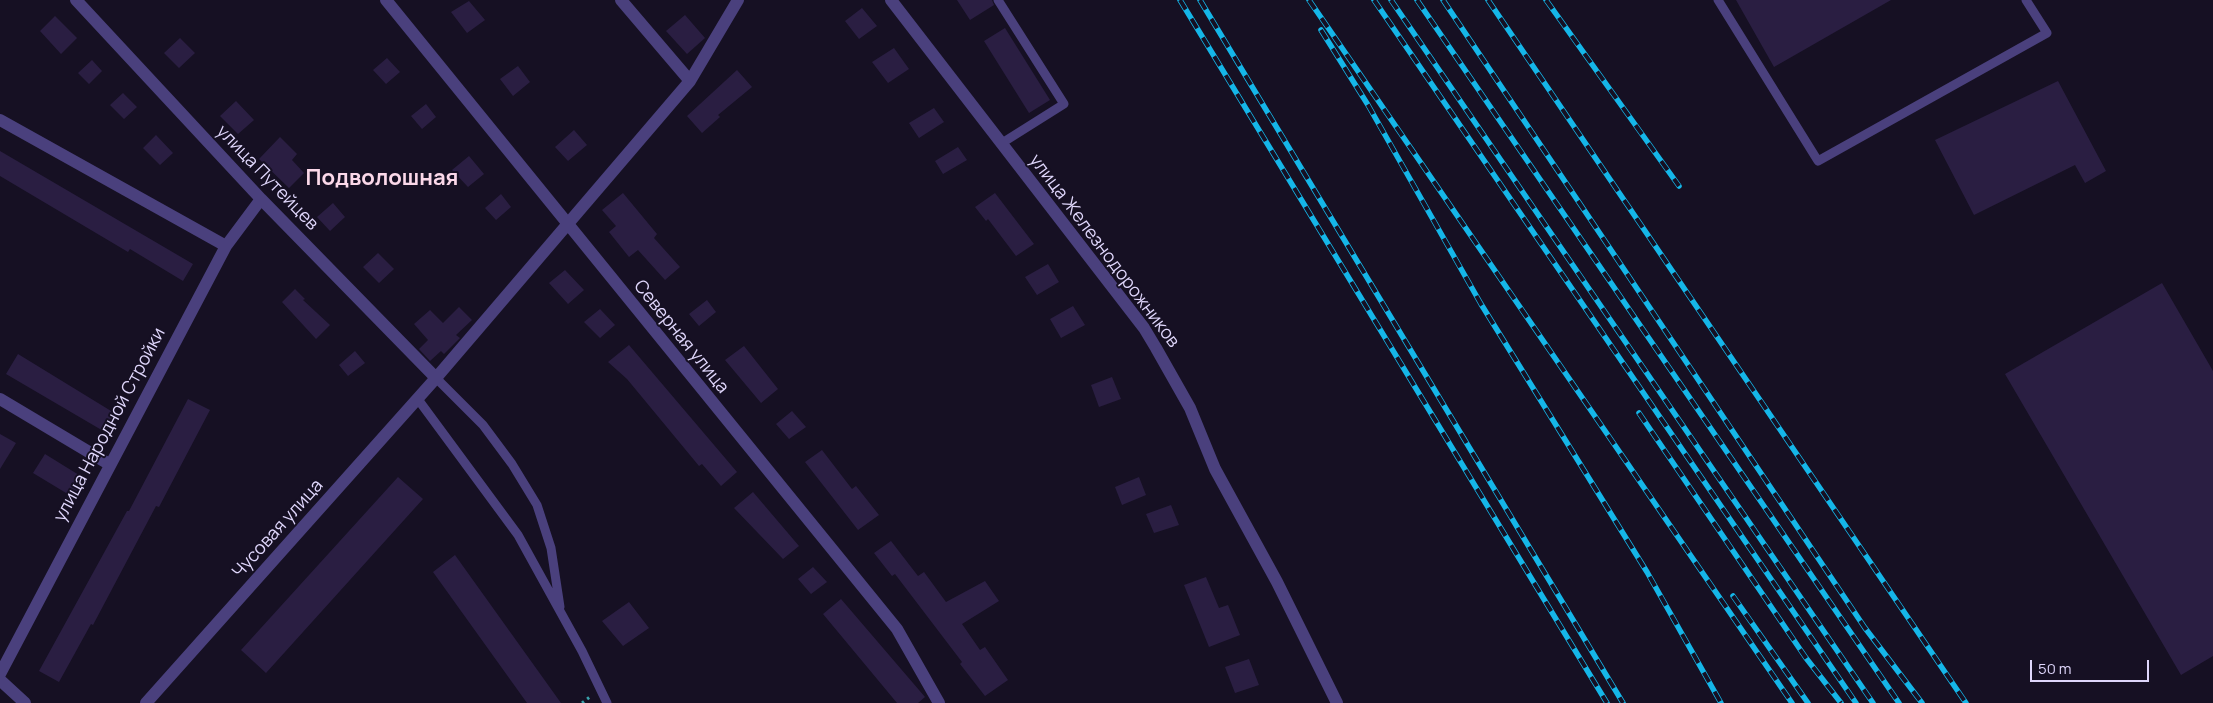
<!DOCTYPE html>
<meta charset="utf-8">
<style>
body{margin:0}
#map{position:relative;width:2213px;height:703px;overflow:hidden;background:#161023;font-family:Manrope,sans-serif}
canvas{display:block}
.scale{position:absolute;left:2030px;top:660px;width:119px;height:22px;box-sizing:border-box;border:2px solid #dfd6fb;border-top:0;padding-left:6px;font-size:15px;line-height:18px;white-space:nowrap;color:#dfd6fb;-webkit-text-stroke:4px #161023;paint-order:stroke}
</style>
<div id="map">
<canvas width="2213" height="703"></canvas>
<div class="scale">50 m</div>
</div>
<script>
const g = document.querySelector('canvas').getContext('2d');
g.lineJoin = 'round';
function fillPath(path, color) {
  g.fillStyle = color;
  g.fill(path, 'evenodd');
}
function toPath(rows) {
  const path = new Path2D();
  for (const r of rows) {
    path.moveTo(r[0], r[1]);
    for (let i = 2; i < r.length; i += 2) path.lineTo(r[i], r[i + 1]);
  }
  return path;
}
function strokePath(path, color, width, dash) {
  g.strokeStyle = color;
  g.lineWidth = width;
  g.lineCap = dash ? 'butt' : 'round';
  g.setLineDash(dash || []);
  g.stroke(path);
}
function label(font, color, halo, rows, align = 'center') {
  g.font = font + ' Manrope,sans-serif';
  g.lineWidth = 4;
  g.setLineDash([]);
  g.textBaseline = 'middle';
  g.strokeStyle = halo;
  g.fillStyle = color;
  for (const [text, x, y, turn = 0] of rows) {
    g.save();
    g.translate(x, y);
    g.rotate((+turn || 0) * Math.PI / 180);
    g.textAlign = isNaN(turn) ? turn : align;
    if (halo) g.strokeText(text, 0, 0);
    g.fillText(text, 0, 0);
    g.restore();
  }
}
const building = toPath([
 [957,0,992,0,994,5,970,20],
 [1736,0,1891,0,1774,67],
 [469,1,485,20,467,33,451,12],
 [862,8,877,26,859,39,845,21],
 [685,15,705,38,687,54,666,31],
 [55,16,77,38,61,54,40,31],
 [1005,28,1050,100,1029,113,984,41],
 [180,38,195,53,179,68,164,53],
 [894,48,909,69,888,83,872,62],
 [387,58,400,72,386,84,373,70],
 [92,60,102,71,89,84,78,73],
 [518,66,530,82,513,96,500,79],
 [737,70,752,87,718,115,720,117,702,133,687,116],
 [2058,81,2106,171,2085,183,2075,165,1974,215,1935,140],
 [123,93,137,107,124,119,110,105],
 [236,101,254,120,238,134,220,116],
 [426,104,436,117,422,129,411,116],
 [934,108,944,122,919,138,909,123],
 [574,130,587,145,568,161,555,147],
 [156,135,173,153,160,165,143,148],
 [280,137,297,154,292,160,304,173,289,188,259,159],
 [958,147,967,160,943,174,935,161],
 [0,151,193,264,183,281,130,249,128,252,0,176],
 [469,156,484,174,468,187,452,170],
 [623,193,657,234,654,238,680,267,665,280,638,250,629,257,609,232,616,226,602,210],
 [995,193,1034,244,1016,256,988,219,986,221,975,207],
 [501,194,511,207,496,220,485,208],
 [333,203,345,217,330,231,317,217],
 [378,253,394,269,379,283,363,267],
 [1048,264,1059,282,1037,295,1025,277],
 [565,270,584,290,568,304,549,283],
 [2162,283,2213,371,2213,656,2181,675,2005,374],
 [295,289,305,299,303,300,330,325,316,339,282,302],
 [707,300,716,312,699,326,689,314],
 [1073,306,1085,325,1061,338,1050,319],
 [459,307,472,320,456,335,460,338,444,354,441,351,430,361,419,349,428,340,414,324,430,310,443,323],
 [600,309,615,325,600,338,584,322],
 [629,345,737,472,721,486,702,464,699,466,627,379,608,362],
 [744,346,778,389,761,403,725,360],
 [355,351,365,363,348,376,339,365],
 [18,354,116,414,105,432,6,374],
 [1112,377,1121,399,1099,407,1091,385],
 [188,399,210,410,159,507,156,506,93,625,91,624,59,682,39,671,127,511,129,511],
 [792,411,806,427,789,439,776,424],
 [0,434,16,443,0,469],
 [822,450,852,489,856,486,879,515,858,530,805,462],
 [45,454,87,480,76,499,33,473],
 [398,477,423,499,266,673,241,650],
 [1139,477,1146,495,1122,505,1115,487],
 [753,492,799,546,783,559,734,508],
 [1171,505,1179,525,1154,533,1146,514],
 [891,541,918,576,924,572,946,602,985,581,999,601,962,624,980,650,985,647,1008,680,985,696,960,664,962,662,895,574,892,576,874,553],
 [455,555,561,703,527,703,433,572],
 [813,567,827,582,811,594,798,579],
 [1206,577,1219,608,1228,605,1240,635,1209,647,1184,585],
 [841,599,925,697,918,703,897,703,823,614],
 [629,602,649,628,623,646,602,621],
 [1249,659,1259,685,1235,693,1225,667]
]);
const path = toPath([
 [582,703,591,696]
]);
const lane = toPath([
 [998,0,1064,104,1002,143],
 [1718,0,1818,161,2047,33,2026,0],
 [436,378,483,425,512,464,537,505,551,548,560,607],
 [417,398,518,535,582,651,607,703]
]);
const street = toPath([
 [76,0,261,199,436,378],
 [386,0,897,629,939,703],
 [621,0,690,81],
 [891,0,1144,328,1156,348,1190,408,1215,469,1277,582,1337,703],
 [0,120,226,246],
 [0,399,109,464],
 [0,674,226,246,261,199],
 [0,680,25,703],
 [146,703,436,378,690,81,738,0]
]);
const rail = toPath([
 [1180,0,1607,703],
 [1200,0,1623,703],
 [1309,0,1792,703],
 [1374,0,1856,703],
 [1391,0,1873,703],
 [1417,0,1899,703],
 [1443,0,1865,628,1922,703],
 [1488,0,1966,703],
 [1546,0,1679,186],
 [1321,30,1368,105,1481,304,1647,572,1721,703],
 [1639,413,1806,658,1841,703],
 [1733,596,1808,703]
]);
const streetNames = [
 ["улица Путейцев",267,178,46],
 ["улица Железнодорожников",1104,251,53],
 ["Северная улица",681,337,51],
 ["улица Народной Стройки",110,425,-62],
 ["Чусовая улица",278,529,-48]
];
const districtNames = [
 ["Подволошная",382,179]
];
fillPath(building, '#2a1e42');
strokePath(path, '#3aa2ab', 3, [2.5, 4]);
strokePath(lane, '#4a407d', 9);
strokePath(street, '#4a407d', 12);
strokePath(rail, '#15b6e8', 5.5);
strokePath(rail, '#161023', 4, [11]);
label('18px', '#dfd6fb', '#161023', streetNames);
label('bold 22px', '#fbd8e9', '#161023', districtNames);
</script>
